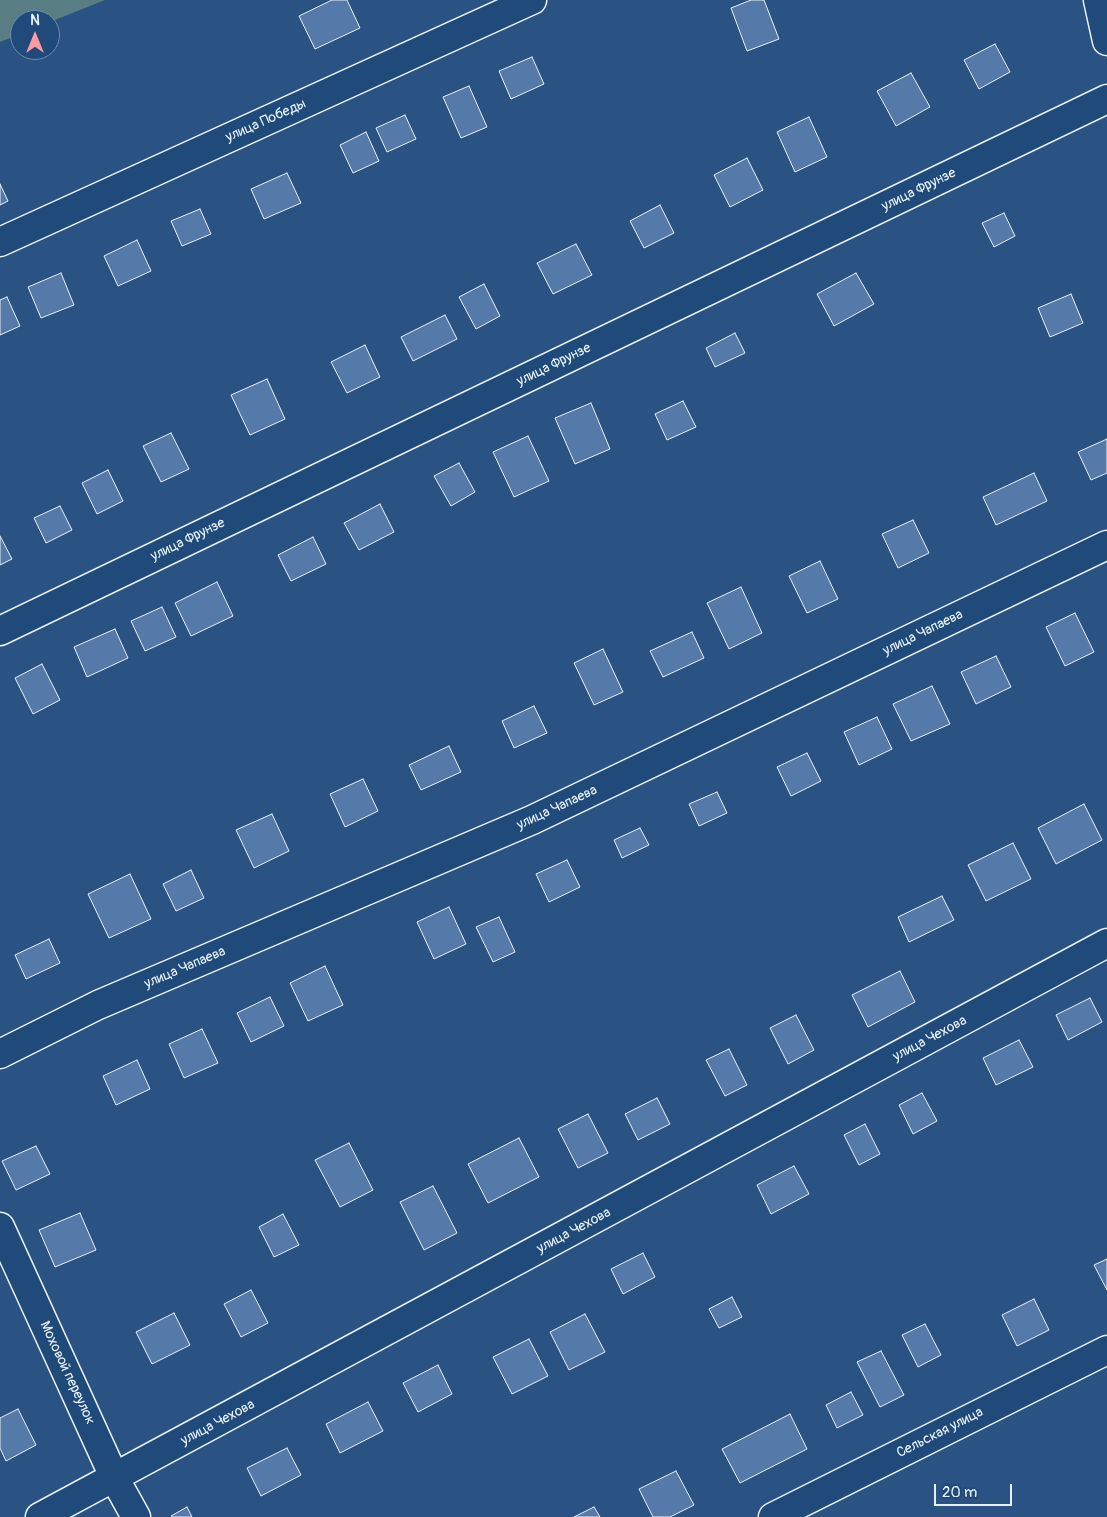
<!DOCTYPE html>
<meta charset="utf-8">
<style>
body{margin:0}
#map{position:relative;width:1107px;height:1517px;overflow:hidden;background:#2a5383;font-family:Pangolin,sans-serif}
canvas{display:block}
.north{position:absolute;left:10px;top:10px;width:50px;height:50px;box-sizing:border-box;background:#1f4a7a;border:1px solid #6f8dac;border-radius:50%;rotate:0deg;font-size:14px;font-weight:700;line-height:20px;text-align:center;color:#e8f1f8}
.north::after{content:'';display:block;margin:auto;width:18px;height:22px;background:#ff9aa2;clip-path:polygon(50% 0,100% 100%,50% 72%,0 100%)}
.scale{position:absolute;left:934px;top:1484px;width:78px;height:22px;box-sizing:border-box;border:2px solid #e8f1f8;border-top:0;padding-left:6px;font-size:15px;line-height:18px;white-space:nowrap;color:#e8f1f8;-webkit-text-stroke:4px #1f4a7a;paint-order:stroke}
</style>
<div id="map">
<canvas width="1107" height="1517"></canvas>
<div class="north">N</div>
<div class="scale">20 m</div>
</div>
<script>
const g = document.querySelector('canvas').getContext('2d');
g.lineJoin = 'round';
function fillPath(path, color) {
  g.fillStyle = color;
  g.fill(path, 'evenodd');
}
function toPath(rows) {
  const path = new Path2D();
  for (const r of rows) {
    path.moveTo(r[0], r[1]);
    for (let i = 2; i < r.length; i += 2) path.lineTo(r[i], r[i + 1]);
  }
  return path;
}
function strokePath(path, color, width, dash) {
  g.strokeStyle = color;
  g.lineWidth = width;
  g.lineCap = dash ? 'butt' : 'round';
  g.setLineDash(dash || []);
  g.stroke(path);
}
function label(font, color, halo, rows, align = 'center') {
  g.font = font + ' Pangolin,sans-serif';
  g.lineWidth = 4;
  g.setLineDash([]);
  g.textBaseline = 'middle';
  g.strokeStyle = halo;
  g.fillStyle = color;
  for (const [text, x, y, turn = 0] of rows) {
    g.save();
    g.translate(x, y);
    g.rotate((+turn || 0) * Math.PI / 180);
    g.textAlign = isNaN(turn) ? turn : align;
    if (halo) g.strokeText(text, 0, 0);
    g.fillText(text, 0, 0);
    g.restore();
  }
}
const green = toPath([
 [0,0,105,0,50,22,50,20,20,20,20,34,0,42]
]);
const building = toPath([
 [332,0,347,0,360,28,315,49,299,16,332,0],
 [751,0,764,0,779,39,747,51,731,8,751,0],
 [995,44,1010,72,979,89,964,60,995,44],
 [532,57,544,84,511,99,499,71,532,57],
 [911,73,930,107,896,126,877,91,911,73],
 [469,86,487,127,461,138,443,97,469,86],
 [405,115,416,139,387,152,376,128,405,115],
 [809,117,827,157,795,172,777,132,809,117],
 [366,132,379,161,353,173,340,145,366,132],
 [747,158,763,190,730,207,714,175,747,158],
 [287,173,301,203,264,219,251,189,287,173],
 [0,184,8,201,0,205,0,184],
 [660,205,674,233,644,248,630,221,660,205],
 [200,209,211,234,182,246,171,221,200,209],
 [1004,213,1015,236,994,247,982,223,1004,213],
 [137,240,151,271,118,286,104,256,137,240],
 [576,244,592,275,553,294,537,263,576,244],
 [61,273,74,305,41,318,28,287,61,273],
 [856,273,874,304,834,326,817,294,856,273],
 [484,284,500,316,476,329,459,297,484,284],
 [1071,294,1083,323,1050,337,1038,308,1071,294],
 [7,297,20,326,0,335,0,300,7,297],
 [445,315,457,339,413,361,401,337,445,315],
 [735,333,745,353,715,367,706,348,735,333],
 [365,345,380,377,347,393,331,362,365,345],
 [267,379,285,419,250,435,231,395,267,379],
 [683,401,696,427,667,440,655,414,683,401],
 [591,403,610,449,575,464,555,418,591,403],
 [171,433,189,469,161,482,143,446,171,433],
 [528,436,549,481,514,497,493,452,528,436],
 [1107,439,1107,473,1091,480,1078,452,1107,439],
 [459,463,475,492,451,506,434,476,459,463],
 [108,470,123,501,97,514,82,483,108,470],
 [1034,473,1047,501,996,525,983,497,1034,473],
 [380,504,394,532,359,550,344,523,380,504],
 [60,506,72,530,46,543,34,518,60,506],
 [913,520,929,553,898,568,882,534,913,520],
 [0,536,12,559,0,565,0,536],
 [313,537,326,564,291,581,278,555,313,537],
 [820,561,838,599,807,613,789,576,820,561],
 [217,582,233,616,191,636,175,603,217,582],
 [741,587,762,633,729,649,707,603,741,587],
 [162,607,176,637,145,651,131,621,162,607],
 [1075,613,1094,652,1065,666,1046,627,1075,613],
 [115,629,128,658,87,677,74,647,115,629],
 [692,632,704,658,663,677,650,651,692,632],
 [603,649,623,692,594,705,574,663,603,649],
 [996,656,1011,687,976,704,961,672,996,656],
 [42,664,60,700,33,714,15,678,42,664],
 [932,686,950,724,911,741,893,704,932,686],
 [534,706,547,733,514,748,502,721,534,706],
 [877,717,892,749,859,765,844,732,877,717],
 [449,746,461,772,421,790,409,765,449,746],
 [807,753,821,781,791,796,777,767,807,753],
 [363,779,378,811,345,827,330,794,363,779],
 [717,792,727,813,699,826,689,804,717,792],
 [1084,804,1102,840,1056,864,1038,828,1084,804],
 [272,814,289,851,254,868,236,830,272,814],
 [640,828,649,845,622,858,614,840,640,828],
 [1013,843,1031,879,986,901,968,865,1013,843],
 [567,860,580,887,549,902,536,874,567,860],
 [191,870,204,898,176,911,163,884,191,870],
 [130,874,151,919,109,938,88,894,130,874],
 [942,896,954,920,909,942,898,917,942,896],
 [449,907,466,944,434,959,417,922,449,907],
 [499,917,515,952,493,962,476,927,499,917],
 [49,939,60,963,26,979,15,955,49,939],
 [325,966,343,1005,308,1021,290,983,325,966],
 [900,971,915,1002,868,1027,852,995,900,971],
 [270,997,284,1026,251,1042,237,1013,270,997],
 [1090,998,1102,1022,1068,1040,1056,1015,1090,998],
 [796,1015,814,1050,788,1064,770,1028,796,1015],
 [202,1029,218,1063,184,1078,169,1044,202,1029],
 [1019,1040,1033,1067,996,1085,983,1058,1019,1040],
 [729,1049,747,1085,725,1096,706,1060,729,1049],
 [137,1060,150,1089,116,1105,103,1076,137,1060],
 [922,1093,937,1121,913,1134,899,1105,922,1093],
 [657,1098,670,1124,638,1140,625,1114,657,1098],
 [588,1114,608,1153,578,1168,558,1129,588,1114],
 [865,1124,880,1154,859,1165,844,1135,865,1124],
 [519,1138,539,1177,488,1203,468,1164,519,1138],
 [349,1143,373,1190,340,1207,315,1160,349,1143],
 [36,1146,50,1174,16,1190,2,1161,36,1146],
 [794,1166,809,1194,771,1214,757,1185,794,1166],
 [433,1186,457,1233,424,1250,400,1202,433,1186],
 [80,1213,96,1250,55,1267,39,1230,80,1213],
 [283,1214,299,1245,274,1257,259,1227,283,1214],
 [643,1253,655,1277,623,1294,611,1269,643,1253],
 [1107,1259,1107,1290,1094,1265,1107,1259],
 [251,1290,268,1323,241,1337,224,1304,251,1290],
 [732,1297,742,1317,719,1328,709,1309,732,1297],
 [1034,1299,1049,1330,1017,1346,1002,1315,1034,1299],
 [174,1313,190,1345,152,1364,136,1332,174,1313],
 [585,1314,605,1352,569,1370,550,1332,585,1314],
 [925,1324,941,1355,918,1367,902,1335,925,1324],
 [529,1339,548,1376,512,1394,493,1357,529,1339],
 [881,1351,904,1395,880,1407,857,1362,881,1351],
 [438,1365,452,1394,418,1412,403,1383,438,1365],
 [851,1392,863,1415,837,1428,826,1405,851,1392],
 [368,1402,383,1431,340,1453,326,1424,368,1402],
 [18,1409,36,1445,6,1461,0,1448,0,1418,18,1409],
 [790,1414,807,1449,740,1483,722,1449,790,1414],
 [287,1448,301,1475,261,1496,247,1468,287,1448],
 [676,1471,694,1505,670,1517,653,1517,639,1489,676,1471],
 [187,1507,192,1517,172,1517,171,1516,187,1507],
 [594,1507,600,1517,574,1517,594,1507]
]);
const street = toPath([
 [1098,0,1107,41],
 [0,242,532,0],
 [0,631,1107,99],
 [0,1054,98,1005,532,820,1107,545],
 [0,1227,115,1479,136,1517],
 [40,1517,1107,943],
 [773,1517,1107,1350]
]);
const streetNames = [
 ["улица Победы",266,121,-24],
 ["улица Фрунзе",919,190,-26],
 ["улица Фрунзе",554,365,-26],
 ["улица Фрунзе",188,540,-26],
 ["улица Чапаева",923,633,-26],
 ["улица Чапаева",557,808,-25],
 ["улица Чапаева",185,968,-23],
 ["улица Чехова",930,1039,-28],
 ["улица Чехова",574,1231,-28],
 ["Моховой переулок",67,1373,65],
 ["улица Чехова",218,1423,-28],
 ["Сельская улица",940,1433,-27]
];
fillPath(green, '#587e84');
fillPath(building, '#5579a9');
strokePath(building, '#e8f1f8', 1);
strokePath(street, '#e8f1f8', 31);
strokePath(street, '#1f4a7a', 28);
label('14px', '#e8f1f8', '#1f4a7a', streetNames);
</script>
